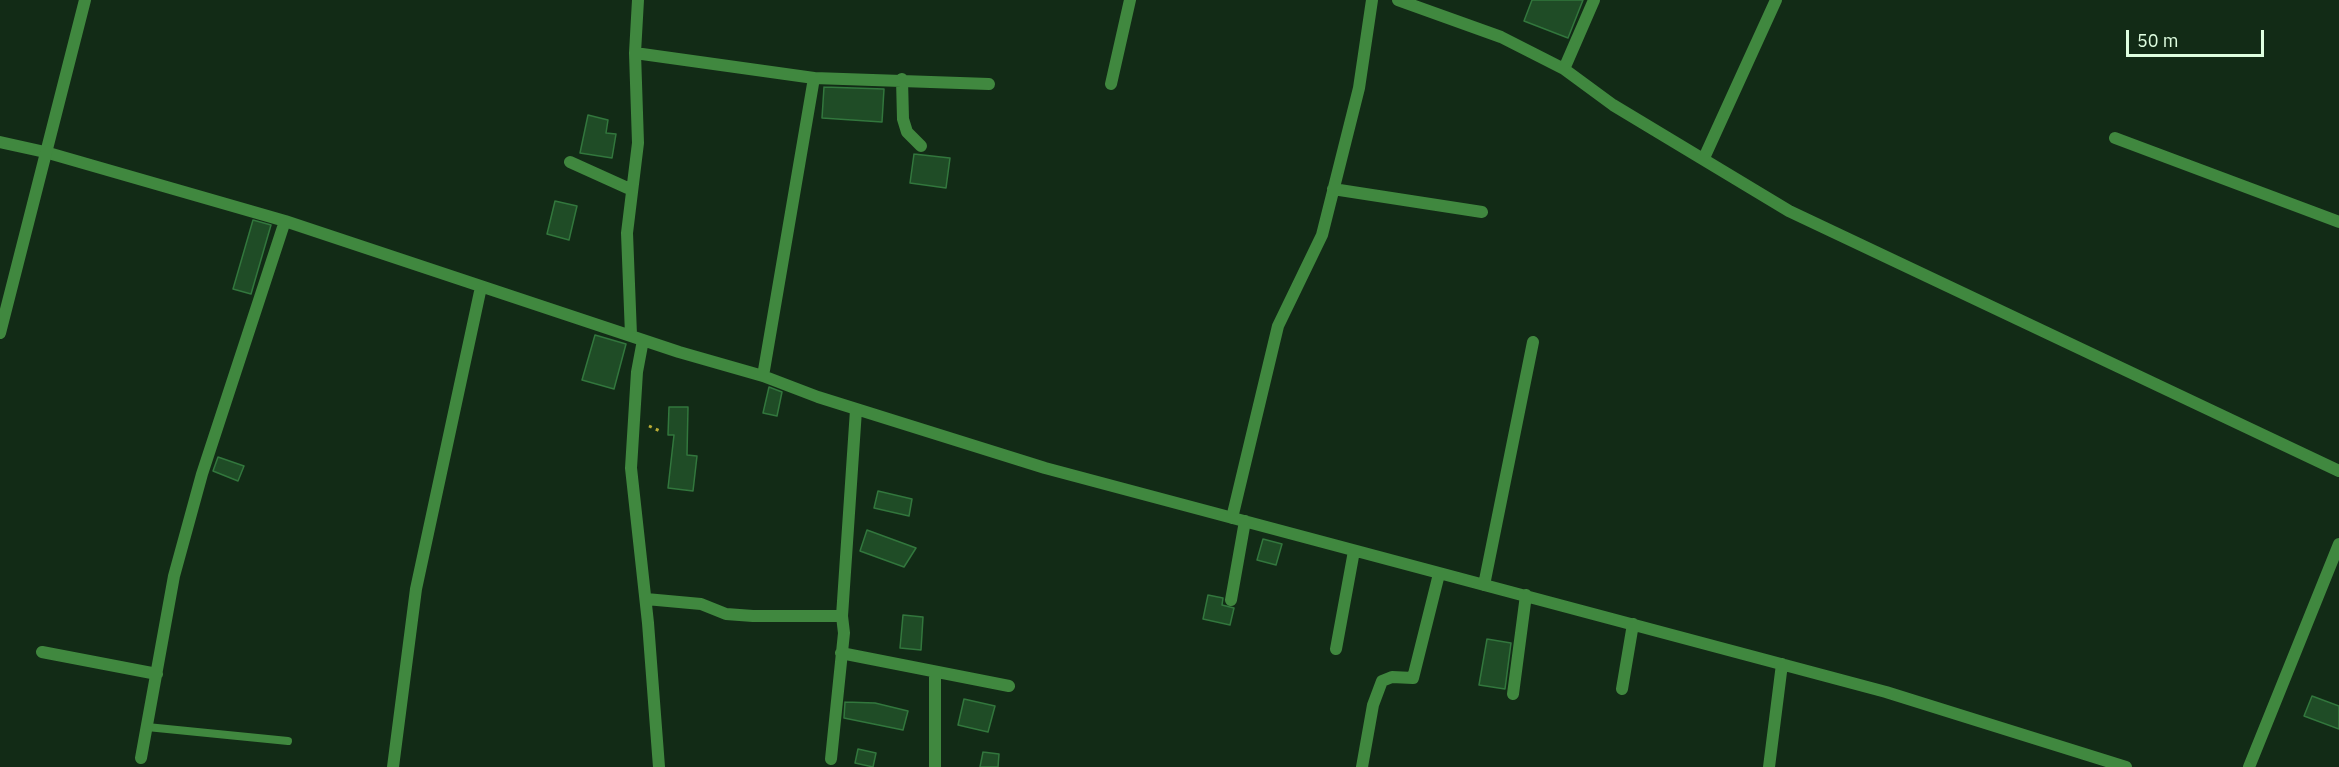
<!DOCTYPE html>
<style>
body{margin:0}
#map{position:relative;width:2339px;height:767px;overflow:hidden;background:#122b16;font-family:"IBM Plex Sans",sans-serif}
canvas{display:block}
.scale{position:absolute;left:2126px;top:30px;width:138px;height:27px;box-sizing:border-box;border:3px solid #defee0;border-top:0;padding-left:8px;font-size:18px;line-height:21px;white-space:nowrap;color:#defee0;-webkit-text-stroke:4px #122b16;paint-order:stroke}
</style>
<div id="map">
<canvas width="2339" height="767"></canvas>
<div class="scale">50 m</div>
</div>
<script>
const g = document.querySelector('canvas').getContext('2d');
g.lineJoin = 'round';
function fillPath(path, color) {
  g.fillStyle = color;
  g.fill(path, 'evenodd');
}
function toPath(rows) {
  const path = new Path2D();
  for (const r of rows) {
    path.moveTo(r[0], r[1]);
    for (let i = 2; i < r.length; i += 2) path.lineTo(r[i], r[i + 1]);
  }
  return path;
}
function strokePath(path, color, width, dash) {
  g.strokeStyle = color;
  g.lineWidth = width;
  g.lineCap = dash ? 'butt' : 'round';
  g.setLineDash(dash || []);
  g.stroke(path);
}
const building = toPath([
 [1532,0,1583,0,1568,38,1524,21,1532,0],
 [824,87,884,89,882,122,822,118,824,87],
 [588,115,608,120,606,133,616,134,612,158,580,153,588,115],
 [914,154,950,158,946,188,910,183,914,154],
 [555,201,577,206,569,240,547,234,555,201],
 [253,220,271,225,251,294,233,289,253,220],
 [595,335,626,344,614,389,582,380,595,335],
 [769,387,782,392,777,416,763,413,769,387],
 [669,407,688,407,687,455,697,456,693,491,668,488,674,435,668,435,669,407],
 [218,457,244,466,238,481,213,471,218,457],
 [878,491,912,499,909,516,874,508,878,491],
 [867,530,916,548,904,567,860,551,867,530],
 [1263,539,1282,544,1276,565,1257,560,1263,539],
 [1208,595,1223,598,1222,605,1234,608,1230,625,1203,619,1208,595],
 [903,615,923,617,921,650,900,648,903,615],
 [1487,639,1511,643,1505,689,1479,685,1487,639],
 [2312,696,2339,706,2339,729,2304,716,2312,696],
 [964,699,995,706,988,732,958,725,964,699],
 [845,702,875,703,908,711,903,730,844,718,845,702],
 [858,749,876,753,873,767,855,763,858,749],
 [983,752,999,754,998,767,980,767,983,752]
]);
const path = toPath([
 [649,426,662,432]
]);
const service = toPath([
 [147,727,288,741]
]);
const minor = toPath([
 [1398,0,1501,37,1564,69,1613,105,1789,211,2339,471],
 [635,53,814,78,989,84],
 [1564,69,1594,0],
 [902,79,903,119,907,132,921,146],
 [1111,84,1130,0],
 [2115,138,2339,222],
 [0,142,45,152,285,221,679,352,763,376,818,397,1045,468,1886,692,2126,767],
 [1704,158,1776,0],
 [570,162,632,190],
 [1333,189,1482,212],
 [631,335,627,233,638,143,635,53,638,0],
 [643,340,637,372,631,468,648,623,659,767],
 [763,376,814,78],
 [1232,518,1278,326,1322,235,1359,88,1372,0],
 [1484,585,1533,342],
 [646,599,701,604,726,614,753,616,842,616],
 [1231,600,1245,521],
 [1336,649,1354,551],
 [42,652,157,674],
 [841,653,1009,686],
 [1622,689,1633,624],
 [1513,694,1526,595],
 [141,758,174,576,202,474,285,221],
 [831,759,844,633,842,616,856,410],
 [393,767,416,589,481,287],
 [935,767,935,672],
 [1362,767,1373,705,1382,681,1392,677,1413,678,1439,574],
 [1769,767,1782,664],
 [2249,767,2339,544]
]);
const tertiary = toPath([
 [0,333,85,0]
]);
fillPath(building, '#1f4c26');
strokePath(building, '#32773d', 1.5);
strokePath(path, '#baac36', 3, [3, 4.5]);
strokePath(service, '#40883f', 8);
strokePath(minor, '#40883f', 12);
strokePath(tertiary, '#40883f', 12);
</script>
